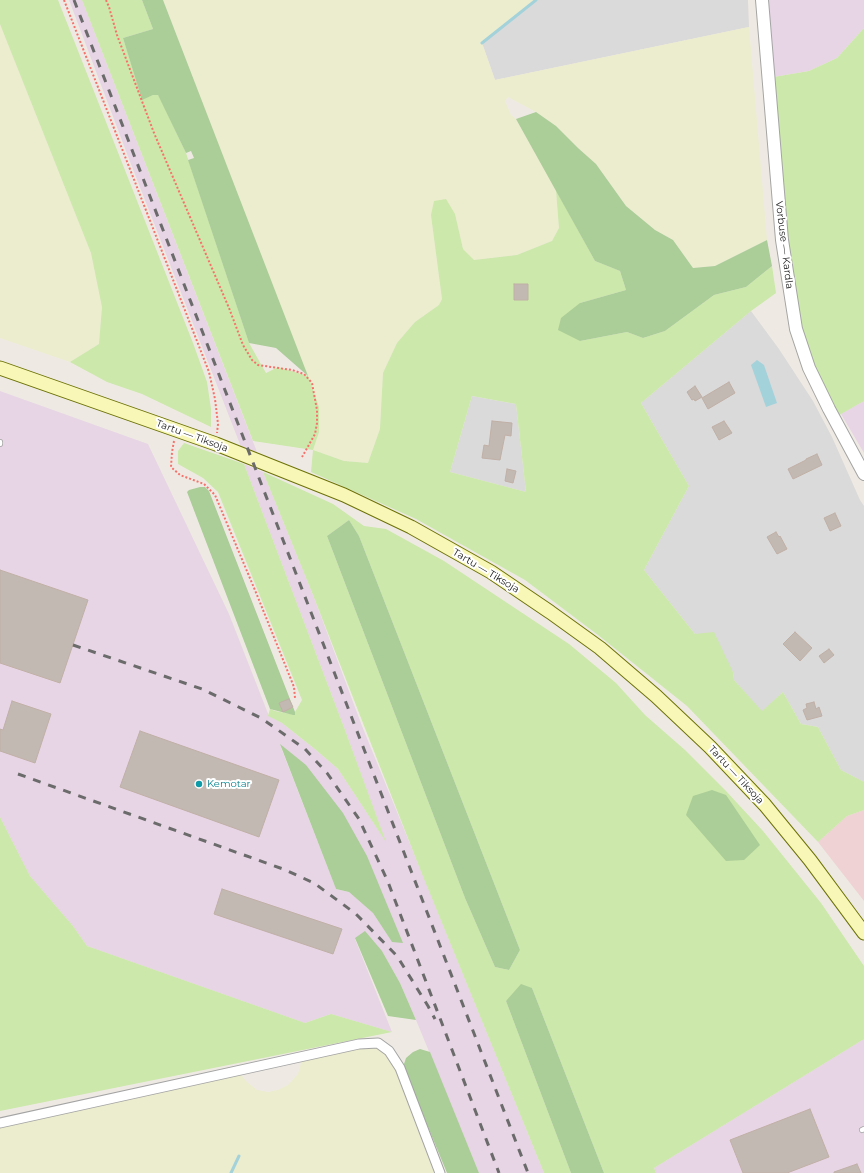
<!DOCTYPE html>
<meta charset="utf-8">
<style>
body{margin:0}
canvas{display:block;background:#eeeae3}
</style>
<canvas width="864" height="1173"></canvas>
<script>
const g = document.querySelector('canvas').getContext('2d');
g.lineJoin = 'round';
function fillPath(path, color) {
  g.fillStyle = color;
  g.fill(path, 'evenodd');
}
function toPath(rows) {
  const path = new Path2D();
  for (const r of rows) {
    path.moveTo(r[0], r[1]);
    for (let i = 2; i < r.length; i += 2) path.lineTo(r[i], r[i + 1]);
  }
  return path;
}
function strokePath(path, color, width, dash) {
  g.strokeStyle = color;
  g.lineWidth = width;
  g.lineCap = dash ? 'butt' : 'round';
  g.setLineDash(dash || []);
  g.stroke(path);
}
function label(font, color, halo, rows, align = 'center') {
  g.font = font + ' Montserrat,sans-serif';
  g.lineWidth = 4;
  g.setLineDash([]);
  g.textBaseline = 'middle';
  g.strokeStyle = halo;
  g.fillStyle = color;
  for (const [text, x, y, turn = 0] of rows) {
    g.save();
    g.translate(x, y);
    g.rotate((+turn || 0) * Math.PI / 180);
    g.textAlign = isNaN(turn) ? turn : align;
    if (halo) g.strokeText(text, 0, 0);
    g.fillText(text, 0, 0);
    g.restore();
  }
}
const residential = toPath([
 [536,0,748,0,749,27,495,80,482,43],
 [751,311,779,349,813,401,832,437,860,500,864,506,864,782,841,770,818,727,801,724,783,692,762,712,734,680,733,672,695,634,644,570,689,486,641,403],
 [472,396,516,404,526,492,450,472]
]);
const commercial = toPath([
 [864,810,864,901,818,842,847,816]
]);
const industrial = toPath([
 [69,0,82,0,257,452,241,447,129,159],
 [762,0,864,0,864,28,837,58,809,71,768,78],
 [0,391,148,444,229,614,269,716,282,723,316,750,338,769,385,840,345,730,244,464,263,472,313,595,362,726,544,1173,479,1173,416,1020,400,983,382,951,355,939,392,1032,331,1014,305,1023,87,946,73,926,30,876,0,817],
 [280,745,392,942,373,913,349,892,336,889],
 [864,401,864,453,841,414],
 [864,1039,864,1173,656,1173,654,1168]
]);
const farmland = toPath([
 [163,0,536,0,482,43,495,80,749,27,767,240,715,266,693,268,673,240,655,230,626,206,596,164,578,148,556,126,536,112,508,97,505,101,511,115,516,119,556,190,559,228,552,241,517,255,473,260,463,249,455,214,431,215,442,299,439,305,415,322,397,343,383,373,380,429,368,463,344,461,313,450,319,432,319,407],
 [0,24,91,253,102,307,99,344,70,362,0,338],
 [378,1043,389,1051,443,1173,0,1173,0,1123,238,1071,247,1082,257,1090,268,1092,278,1090,288,1085,298,1074,303,1056]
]);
const grass = toPath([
 [0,0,58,0,193,343,207,382,211,409,211,427,142,394,107,382,70,362,99,344,102,307,91,253,0,24],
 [82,0,142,0,153,29,123,38,142,99,153,95,158,95,160,98,186,153,249,343,266,373,278,367,308,376,319,407,319,432,313,450,344,461,368,463,380,429,383,373,397,343,415,322,439,305,442,299,431,215,434,201,446,199,455,214,463,249,474,260,517,255,552,241,559,228,556,190,595,261,620,271,626,290,580,303,580,341,627,332,643,338,665,331,714,295,746,287,772,266,776,293,751,311,641,403,689,486,644,570,695,634,714,632,733,672,734,680,762,711,783,692,801,724,818,727,841,770,864,782,864,810,847,816,818,842,687,706,598,635,525,580,416,519,311,472,313,450,253,441],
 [472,396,516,404,526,492,450,472],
 [864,28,864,401,834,418,796,329,768,78,809,71,837,58],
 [184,443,244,464,345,730,386,842,338,769,316,750,282,723,268,716,270,709,275,711,295,715,295,712,302,700,218,492,203,478,178,464,178,451],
 [263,472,333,504,364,526,386,529,444,561,569,644,616,683,645,715,685,750,726,791,763,831,821,903,864,966,864,1039,654,1168,656,1173,604,1173,532,988,506,1001,571,1173,544,1173,420,869,313,595],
 [349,520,359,536,520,950,509,970,495,967,465,898,327,536],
 [0,817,30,876,73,926,87,946,305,1023,331,1014,392,1032,0,1111]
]);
const forest = toPath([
 [142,0,163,0,308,376,276,348,249,343,188,160,194,158,191,151,186,153,158,95,153,95,142,100,123,38,153,29],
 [536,112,556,126,578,148,596,164,626,206,655,230,673,240,693,268,715,266,767,240,772,266,746,287,714,295,665,331,643,338,627,332,580,341,558,330,561,318,580,303,626,290,620,271,595,261,516,119],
 [200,487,205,487,209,491,295,712,295,715,293,715,270,709,187,492,189,490],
 [349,520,359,536,520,950,509,970,495,967,465,898,327,536],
 [280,744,306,765,343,813,367,856,403,943,392,942,373,913,349,892,336,889],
 [712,790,726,795,760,845,744,860,726,861,686,815,693,796],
 [365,931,382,951,400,983,416,1020,388,1016,355,938],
 [521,984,532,988,604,1173,571,1173,506,1001],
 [420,1049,430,1052,479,1173,447,1173,405,1071,404,1064,406,1058,413,1052]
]);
const water = toPath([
 [757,360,764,365,777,403,766,407,751,365]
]);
const stream = toPath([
 [482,43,536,0],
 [231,1173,239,1156]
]);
const building = toPath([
 [514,284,528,284,528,300,514,300,514,284],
 [729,382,735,393,708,409,702,398,729,382],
 [695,386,702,397,695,401,694,399,692,400,687,392,695,386],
 [492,421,512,423,511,436,505,435,500,460,482,458,484,445,489,446,492,421],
 [724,421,732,433,719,440,712,427,724,421],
 [817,454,822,465,793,479,788,469,806,460,806,459,817,454],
 [507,469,516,471,513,483,505,481,507,469],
 [835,513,841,526,830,531,824,518,835,513],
 [776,532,779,537,780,536,787,549,777,554,767,537,776,532],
 [0,570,88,600,60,683,0,663,0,570],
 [795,632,812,648,800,661,783,644,795,632],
 [829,649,834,655,824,663,819,656,829,649],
 [289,699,293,707,283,712,279,703,289,699],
 [12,701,51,714,35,763,0,751,0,729,3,730,12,701],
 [814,702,816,709,819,707,822,716,807,720,803,710,807,708,806,704,814,702],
 [140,731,279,780,259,837,120,787,140,731],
 [222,889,342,929,333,954,214,914,222,889],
 [810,1109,829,1157,787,1173,743,1173,730,1140,810,1109],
 [857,1164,861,1173,834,1173,834,1172,857,1164]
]);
const path = toPath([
 [64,0,209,372,215,399,218,424,217,433],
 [106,0,109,7,117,35,154,133,229,308,243,345,252,360,258,365,292,370,304,374,312,383,317,410,317,423,315,434,302,457],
 [174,441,172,452,171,467,180,475,204,484,215,495,257,595,294,687,295,698]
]);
const service = toPath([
 [0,442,0,444],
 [862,1130,864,1129]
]);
const minor = toPath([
 [0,1123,359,1044,378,1043,389,1051,400,1068,440,1173]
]);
const tertiary = toPath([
 [762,0,782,240,796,329,809,368,829,409,864,474]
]);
const secondary = toPath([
 [0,368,216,444,344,495,411,527,491,572,550,612,600,648,656,696,710,747,765,805,810,860,864,933]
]);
const rail = toPath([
 [74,0,528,1173],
 [73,645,202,689,261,718,305,749,327,773,359,819,388,882,499,1173],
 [18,774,283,869,314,883,356,914,397,956,428,1006,435,1019]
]);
const markers = [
 [199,784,4,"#0f9aa8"]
];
const streetNames = [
 ["Vorbuse — Kardla",784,245,83],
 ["Tartu — Tiksoja",192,436,20],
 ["Tartu — Tiksoja",486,571,31],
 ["Tartu — Tiksoja",736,775,47]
];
const cultureNames = [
 ["Kemotar",207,784]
];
fillPath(residential, '#dbdada');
fillPath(commercial, '#efd2d3');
fillPath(industrial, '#e7d5e5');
fillPath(farmland, '#ecedce');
fillPath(grass, '#cce8aa');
fillPath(forest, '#abcd98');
fillPath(water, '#a4d2db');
strokePath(stream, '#a4d2db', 3);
fillPath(building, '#c3b9b3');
strokePath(building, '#c0b0a6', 1);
strokePath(service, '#a4a4a4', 6);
strokePath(minor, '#a4a4a4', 11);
strokePath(tertiary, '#a4a4a4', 14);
strokePath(secondary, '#6d7207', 15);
strokePath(path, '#f7716b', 2, [2, 2]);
strokePath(service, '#fff', 4.5);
strokePath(minor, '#fff', 9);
strokePath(tertiary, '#fff', 12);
strokePath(secondary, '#f8f7b7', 13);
strokePath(rail, '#6b6b6b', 3, [8, 8]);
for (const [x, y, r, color] of markers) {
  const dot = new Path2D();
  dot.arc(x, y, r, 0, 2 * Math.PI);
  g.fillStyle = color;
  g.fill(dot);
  strokePath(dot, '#fff', 1.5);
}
label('10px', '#1d1d1d', '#fff', streetNames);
label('10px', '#0d838f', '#fff', cultureNames, 'left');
</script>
